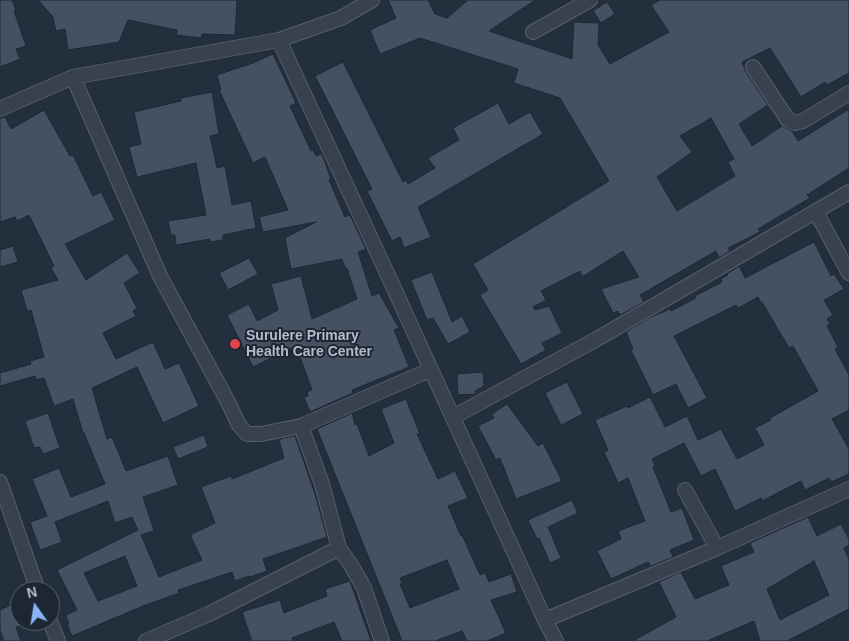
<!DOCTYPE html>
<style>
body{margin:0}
#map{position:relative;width:849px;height:641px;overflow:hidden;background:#242f3e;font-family:Arial,sans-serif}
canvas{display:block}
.north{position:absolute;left:10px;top:581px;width:50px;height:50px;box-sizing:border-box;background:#1d2633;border:1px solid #59626f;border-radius:50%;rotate:347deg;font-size:14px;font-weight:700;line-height:20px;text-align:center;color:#b4bcc9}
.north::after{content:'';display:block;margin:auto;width:18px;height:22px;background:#8ab4f8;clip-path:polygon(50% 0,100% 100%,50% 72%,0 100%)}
</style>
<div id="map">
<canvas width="849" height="641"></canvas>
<div class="north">N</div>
</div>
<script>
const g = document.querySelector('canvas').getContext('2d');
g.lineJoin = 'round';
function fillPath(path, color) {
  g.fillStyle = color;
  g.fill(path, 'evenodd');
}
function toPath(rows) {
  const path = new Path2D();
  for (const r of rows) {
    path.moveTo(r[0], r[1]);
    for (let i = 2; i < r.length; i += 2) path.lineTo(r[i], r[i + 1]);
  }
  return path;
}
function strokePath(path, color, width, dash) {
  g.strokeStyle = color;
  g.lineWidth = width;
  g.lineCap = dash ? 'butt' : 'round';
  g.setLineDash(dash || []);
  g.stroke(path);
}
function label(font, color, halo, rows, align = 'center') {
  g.font = font + ' Arial,sans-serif';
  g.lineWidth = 4;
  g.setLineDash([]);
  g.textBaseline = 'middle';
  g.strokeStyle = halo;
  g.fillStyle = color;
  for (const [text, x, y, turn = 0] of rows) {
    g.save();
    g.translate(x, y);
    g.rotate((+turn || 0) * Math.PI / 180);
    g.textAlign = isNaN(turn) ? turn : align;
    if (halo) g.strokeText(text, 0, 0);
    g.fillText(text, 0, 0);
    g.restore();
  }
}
const building = toPath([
 [0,0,12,0,16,10,14,11,26,46,16,49,20,59,0,67,0,0],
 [38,0,237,0,235,35,202,34,201,38,176,35,177,30,128,20,119,42,68,50,65,29,56,31,53,17,38,0],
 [388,0,428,0,435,14,447,18,468,0,535,0,489,31,572,59,574,22,599,23,598,45,610,64,669,32,651,5,660,0,849,0,849,73,827,85,825,82,801,97,770,48,742,62,746,72,768,105,739,124,752,146,782,126,792,131,798,141,849,109,849,168,807,195,810,198,758,229,760,232,728,248,730,251,719,258,716,251,640,295,644,302,620,315,618,311,613,313,601,289,639,277,623,251,582,277,580,271,541,291,546,300,533,307,535,310,549,306,562,333,542,343,546,350,521,364,480,295,488,290,473,264,609,181,560,98,514,83,518,69,420,38,380,54,370,30,396,18,388,0],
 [711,118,734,159,728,162,735,176,677,211,657,177,692,152,680,136,711,118],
 [607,2,615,14,601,23,593,11,607,2],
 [273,54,296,103,290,106,311,151,313,150,316,156,322,154,331,179,329,180,345,217,349,215,352,219,366,249,358,252,372,296,379,293,399,328,394,330,409,367,352,390,353,393,310,412,304,397,308,396,307,392,312,390,296,346,253,367,227,315,249,304,257,321,278,310,271,284,301,276,312,319,357,299,347,268,345,268,342,259,291,269,285,238,316,222,263,232,259,217,288,210,265,157,253,163,219,90,221,90,217,75,253,63,273,54],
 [343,62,403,182,406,180,408,184,435,168,428,158,459,140,453,128,498,103,509,124,530,112,543,134,418,207,431,237,404,248,400,237,392,241,367,191,372,189,315,76,343,62],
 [212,92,219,134,210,136,217,168,225,166,232,205,251,201,256,228,223,235,223,240,210,242,210,239,176,245,175,235,171,235,168,221,206,215,196,163,137,177,129,147,141,144,134,112,181,101,181,98,212,92],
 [44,110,70,156,73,155,93,196,101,192,115,220,65,244,86,280,127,253,140,273,124,283,137,308,133,311,136,316,103,333,116,359,153,342,165,369,179,363,199,406,163,423,137,367,92,388,107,439,112,437,126,471,168,456,178,485,143,497,154,531,141,535,159,577,202,560,190,535,215,523,201,487,231,476,232,479,284,458,279,440,283,438,295,436,315,494,327,537,263,559,267,571,250,577,249,576,235,581,232,572,178,590,179,593,143,606,72,636,67,624,69,624,66,615,77,610,57,570,138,530,132,517,115,523,108,501,55,522,62,542,40,550,30,522,47,516,32,479,59,468,71,497,105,484,84,433,83,433,73,399,54,406,44,378,36,380,35,376,0,386,0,373,31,364,30,361,44,357,31,310,27,311,21,290,58,280,51,268,54,266,29,215,17,221,15,217,0,222,0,118,5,117,11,129,44,110],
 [125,556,137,586,98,601,84,573,125,556],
 [814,242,831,276,834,274,844,289,824,300,833,315,827,319,830,324,827,326,838,347,835,349,849,375,849,410,832,419,849,449,849,474,831,482,829,478,805,490,801,481,762,501,761,498,735,511,715,469,701,476,684,443,652,459,655,466,653,467,671,512,682,508,694,540,670,550,673,557,651,566,648,562,611,579,597,551,621,539,618,531,645,521,628,478,618,483,604,452,608,450,595,420,627,406,628,408,650,397,665,427,687,416,698,440,721,429,737,459,764,445,755,428,771,420,770,418,818,391,793,346,789,348,762,302,761,303,758,297,738,308,736,305,674,336,707,398,688,408,676,384,653,395,631,350,633,349,626,332,651,317,670,309,671,311,696,298,695,296,722,282,721,279,728,275,727,274,739,266,745,278,814,242],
 [13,246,18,262,0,267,0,250,13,246],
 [249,258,258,274,228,290,219,273,249,258],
 [432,272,452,322,462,316,470,332,448,344,433,318,427,320,411,280,432,272],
 [483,372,484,386,475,391,477,394,458,395,457,374,483,372],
 [567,382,583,414,561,425,545,393,567,382],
 [406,399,420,434,417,434,438,479,455,471,468,498,448,506,461,536,462,535,480,575,485,573,489,582,511,574,517,592,491,600,506,633,487,641,467,641,462,631,435,641,402,641,317,429,352,413,355,425,357,424,369,456,394,443,381,409,406,399],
 [447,560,459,589,410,608,400,584,402,583,400,578,447,560],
 [507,404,538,446,543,443,562,481,516,499,500,458,496,460,478,426,494,418,492,414,507,404],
 [48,413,60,448,43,454,40,447,34,448,25,421,48,413],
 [204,435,208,447,178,459,173,447,204,435],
 [572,500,578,513,548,527,561,558,550,563,539,538,537,539,528,520,572,500],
 [808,517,817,536,841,524,849,539,849,545,844,548,849,559,849,609,787,641,760,641,754,621,707,641,633,641,676,617,659,582,681,572,695,599,729,585,721,566,754,552,750,543,808,517],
 [814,561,829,595,780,620,767,589,814,561],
 [350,581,371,641,342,641,334,622,292,638,293,641,252,641,242,612,280,600,284,613,327,596,325,589,350,581],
 [17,602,20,610,20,626,16,627,21,641,4,641,0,630,0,610,17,602]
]);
const minor = toPath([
 [533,32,590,0],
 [279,40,392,284,545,620,556,641],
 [753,67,788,120,795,123,803,121,849,93],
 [73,77,160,276,228,402,239,425,247,434,261,434,301,426,322,484,339,548,351,565,364,588,382,641],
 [0,109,73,77,279,40,341,18,372,0],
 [816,212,849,273],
 [453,417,597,339,849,192],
 [301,426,430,370],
 [0,482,38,591],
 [685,490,717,548],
 [545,620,717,548,849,489],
 [50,621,58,641],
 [146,641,209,614,339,548]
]);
const markers = [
 [235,344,6,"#e0444e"]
];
const poiNames = [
 ["Surulere Primary",246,336],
 ["Health Care Center",246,352]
];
fillPath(building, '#455162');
strokePath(building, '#1f2835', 1);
strokePath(minor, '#565f6c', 16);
strokePath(minor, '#38414e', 14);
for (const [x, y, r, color] of markers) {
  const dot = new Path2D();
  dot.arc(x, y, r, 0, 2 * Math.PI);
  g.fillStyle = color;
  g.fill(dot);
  strokePath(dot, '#1d2633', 2);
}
label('bold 14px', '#b4bcc9', '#1d2633', poiNames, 'left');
</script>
